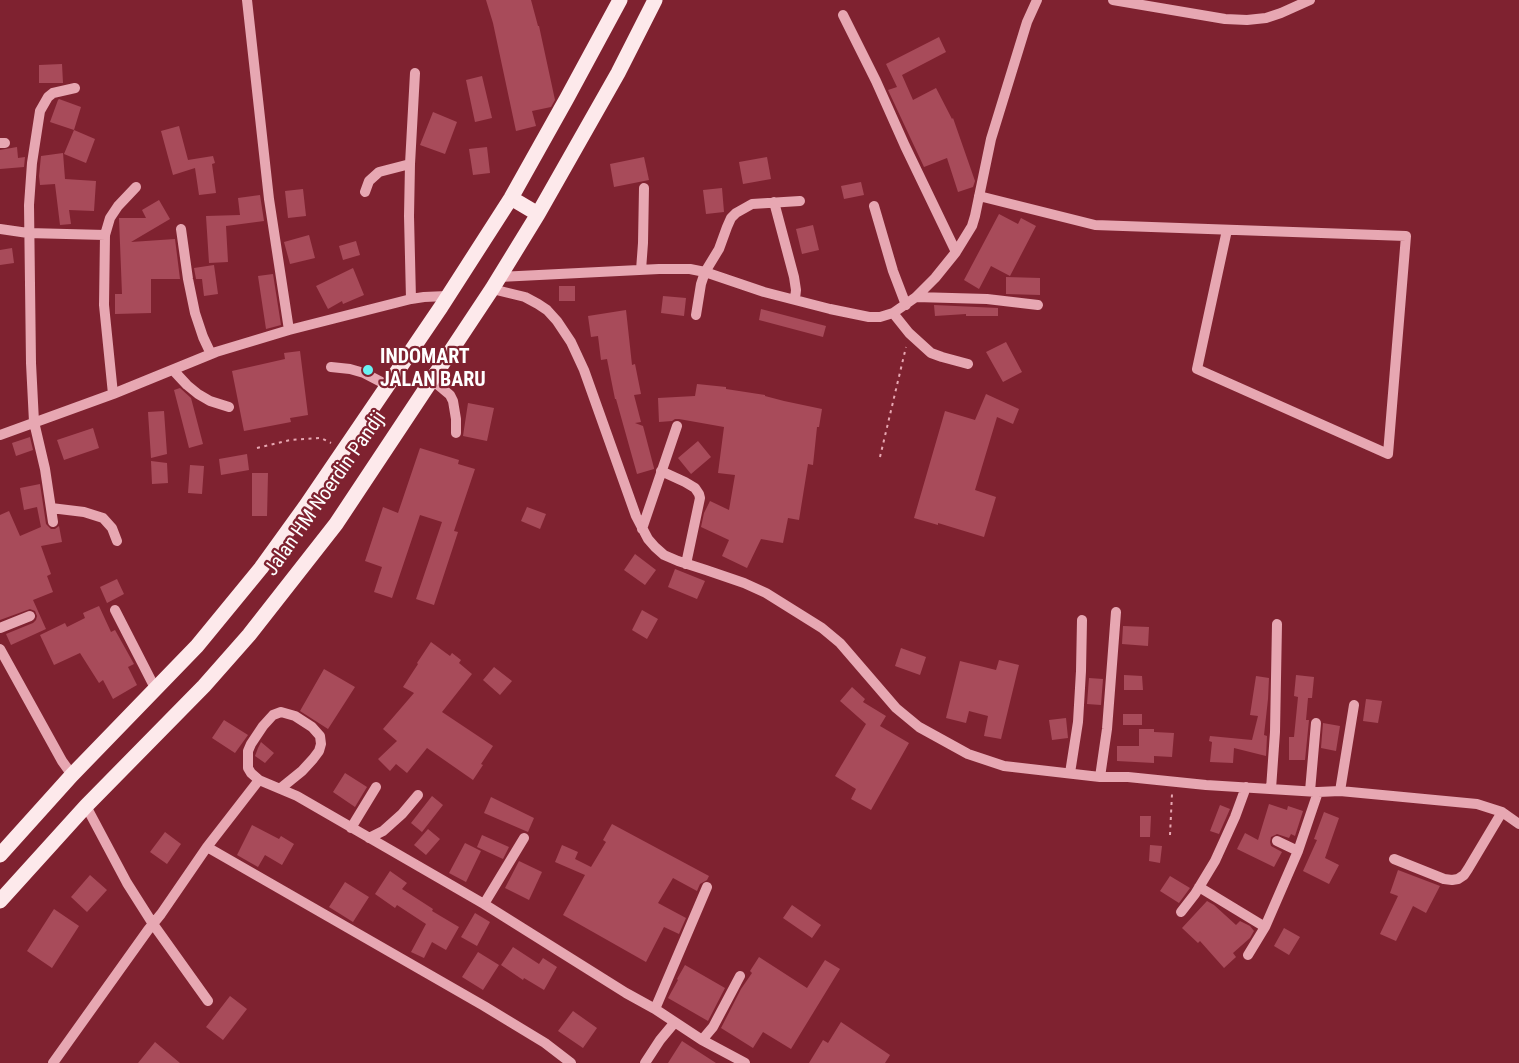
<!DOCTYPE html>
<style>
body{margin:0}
canvas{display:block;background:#7f2230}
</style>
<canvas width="1519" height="1063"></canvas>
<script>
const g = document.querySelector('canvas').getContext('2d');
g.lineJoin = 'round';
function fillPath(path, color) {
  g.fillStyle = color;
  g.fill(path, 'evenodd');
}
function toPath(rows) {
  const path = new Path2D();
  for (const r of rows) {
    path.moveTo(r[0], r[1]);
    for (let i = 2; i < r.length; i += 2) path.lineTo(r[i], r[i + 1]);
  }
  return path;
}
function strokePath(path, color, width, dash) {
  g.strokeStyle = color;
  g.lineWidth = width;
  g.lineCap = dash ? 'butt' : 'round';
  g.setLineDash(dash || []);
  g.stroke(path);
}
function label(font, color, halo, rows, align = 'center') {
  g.font = font + ' "Roboto Condensed",sans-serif';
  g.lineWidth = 4.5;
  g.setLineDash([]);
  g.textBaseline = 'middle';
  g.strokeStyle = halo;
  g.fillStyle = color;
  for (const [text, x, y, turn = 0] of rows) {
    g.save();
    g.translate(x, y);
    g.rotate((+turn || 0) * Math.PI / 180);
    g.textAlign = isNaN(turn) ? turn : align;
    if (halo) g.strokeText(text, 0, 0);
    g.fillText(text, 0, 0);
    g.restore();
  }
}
const building = toPath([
 [486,0,531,0,538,26,539,26,555,100,551,107,532,111,536,126,516,131,493,23],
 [939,37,946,52,902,75,913,100,936,88,952,119,953,118,975,181,973,187,958,192,947,158,924,167,888,90,897,87,886,64],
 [62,64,63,83,39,83,39,65],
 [482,76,492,118,475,122,466,80],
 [59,99,81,107,74,130,50,122,58,100],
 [433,112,457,122,445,154,420,145],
 [179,126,188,160,213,156,215,163,212,164,216,193,199,195,195,168,173,175,161,131],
 [74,130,95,139,86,163,64,154],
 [17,147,18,158,25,157,24,167,0,169,0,150],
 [487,147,490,173,473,175,469,149],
 [63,153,65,179,96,181,94,211,69,210,71,224,60,225,55,184,40,185,39,176,41,156],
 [644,157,649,180,614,187,610,164],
 [767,157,771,179,743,184,739,162],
 [861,182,864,195,844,199,841,186],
 [722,188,724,212,706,214,703,190],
 [303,189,306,216,288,218,285,191],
 [260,195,264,221,226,226,228,262,209,263,206,216,240,215,238,198],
 [159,200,170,219,131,242,175,239,180,279,151,279,151,313,115,314,115,294,122,294,119,218,146,218,142,210],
 [999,214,1018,224,1021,218,1036,226,1010,276,991,266,979,289,964,280],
 [813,225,819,250,802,254,796,229],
 [309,235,315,258,290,264,284,242],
 [356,241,360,255,343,260,339,246],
 [12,248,14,263,0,265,0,250],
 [214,265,218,294,204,296,202,279,196,279,194,268],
 [353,268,364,295,343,304,342,301,328,309,316,286],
 [273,274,281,325,266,329,258,276],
 [1006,277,1040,278,1040,295,1006,294],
 [559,286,575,286,575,301,559,301],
 [663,296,686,298,684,316,661,313],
 [934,305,998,308,998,316,966,316,966,314,935,316],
 [761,309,826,326,823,337,759,320],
 [626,310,632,365,635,364,641,394,634,395,641,422,635,423,643,426,654,468,654,469,637,474,616,399,615,399,607,359,601,360,598,336,591,337,588,316],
 [1006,342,1022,372,1003,382,986,352],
 [300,351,308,415,290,418,291,422,244,431,232,371,285,359,284,353],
 [697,384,726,387,726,389,765,395,765,396,784,401,822,409,819,427,817,427,813,465,808,464,799,520,788,518,783,543,761,539,747,568,722,556,729,540,701,527,704,513,710,501,729,510,735,475,718,473,724,427,679,419,675,419,672,421,659,422,658,398,695,396],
 [180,388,191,398,203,444,189,448,174,390],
 [986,394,1019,409,1013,424,997,417,975,490,996,497,984,537,938,523,938,525,914,518,945,411,975,420],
 [468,403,494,408,487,441,463,436],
 [164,411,167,454,151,458,148,412],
 [93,428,99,448,64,460,57,440],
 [30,437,33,450,16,456,12,443],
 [698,441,711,457,691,474,678,458],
 [420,448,459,460,458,464,475,469,454,531,458,532,434,605,416,599,442,522,420,515,392,598,374,592,382,567,365,561,383,507,398,513],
 [247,454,249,470,221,475,219,459],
 [151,461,167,463,168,483,152,484],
 [190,465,204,466,202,494,188,493],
 [252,473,268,473,267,516,252,516],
 [40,484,46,524,51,529,55,529,59,526,62,542,41,546,51,574,47,576,53,592,33,600,46,629,11,645,6,634,33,623,36,620,37,616,35,611,30,609,0,620,0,515,9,511,20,536,41,527,37,507,24,510,20,488],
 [527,507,546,514,540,529,521,521],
 [635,554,656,570,645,585,624,570],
 [675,569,705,581,697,599,668,587],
 [117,579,124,594,107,603,100,587],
 [99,606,111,632,115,630,134,664,128,667,137,685,113,699,103,680,99,683,80,653,54,665,40,635,65,623,67,627,85,618,83,613],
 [642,610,658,619,647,639,632,630],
 [1123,626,1149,627,1148,646,1122,644],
 [431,642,450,656,452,653,461,660,459,663,472,674,442,712,493,746,481,764,483,765,473,780,427,748,407,773,396,764,390,771,378,759,397,741,383,729,414,693,403,687,418,664,417,663],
 [901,648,926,657,920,675,895,666],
 [999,660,1019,665,1001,739,984,736,988,716,969,711,966,723,946,718,960,661,996,670],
 [494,667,512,681,500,695,483,680],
 [324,669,355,687,328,729,300,711],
 [1124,675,1142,676,1143,690,1124,690],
 [1296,675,1314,677,1312,698,1308,698,1306,720,1309,720,1305,760,1289,760,1289,737,1294,737,1298,697,1294,696],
 [1256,676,1269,678,1268,699,1264,735,1267,736,1266,756,1234,748,1233,763,1210,762,1212,742,1209,741,1210,736,1252,740,1258,716,1250,715],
 [1089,678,1103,679,1101,705,1087,704],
 [852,687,865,699,863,702,886,716,880,726,909,743,871,810,851,799,856,789,835,776,866,724,840,701],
 [1366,699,1382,701,1378,723,1363,721],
 [1123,714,1142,714,1142,725,1123,725],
 [1066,718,1068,738,1052,740,1049,720],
 [224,720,248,735,235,753,212,738],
 [1323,723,1340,726,1336,751,1321,748],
 [1139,729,1154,729,1154,732,1174,733,1172,757,1154,756,1154,763,1117,761,1117,746,1139,746],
 [261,742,274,753,265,763,255,756,258,748],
 [345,773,367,787,355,807,333,792],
 [432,796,443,805,422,832,411,823],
 [491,797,534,818,528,832,484,813],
 [1269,804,1287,810,1288,806,1303,811,1295,836,1291,834,1289,838,1277,834,1271,837,1270,842,1271,846,1282,852,1274,867,1237,849,1245,833,1258,840],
 [1220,805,1230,809,1219,834,1210,831],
 [1324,812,1339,818,1325,858,1339,865,1329,884,1303,871,1317,840,1314,839],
 [1140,816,1151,816,1150,837,1140,837],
 [612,824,709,876,707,880,700,884,697,891,673,878,658,903,686,918,679,934,664,927,646,962,563,915,585,875,555,862,562,845,578,852,575,859,591,867,606,842,603,840],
 [252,825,279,839,281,836,294,844,282,865,265,855,258,867,237,855],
 [428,829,440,839,426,855,414,845],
 [165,832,181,844,167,864,150,852],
 [482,835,509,847,503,859,477,847],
 [465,843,481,851,466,882,449,873],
 [1150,845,1162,846,1160,863,1149,861],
 [519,861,542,872,529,900,505,888],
 [1398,870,1440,886,1426,913,1413,906,1396,941,1380,934,1398,896,1390,893],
 [390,871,407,883,402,889,433,909,432,911,459,927,446,950,432,942,424,958,411,952,426,924,397,905,395,908,375,894],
 [90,875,107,890,87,912,71,897],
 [1170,876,1190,888,1179,903,1160,891],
 [345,882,369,897,353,922,329,907],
 [1207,901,1214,905,1236,925,1240,921,1250,926,1254,931,1250,938,1233,953,1236,957,1224,968,1200,941,1198,943,1182,928],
 [792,905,821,925,812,938,783,918],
 [54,909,79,926,52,968,27,951],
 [475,913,490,922,477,946,461,937],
 [1284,928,1300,937,1289,955,1274,946],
 [513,947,539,964,543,958,557,967,544,990,524,978,523,980,501,965],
 [478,952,499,965,483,990,462,977],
 [759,957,807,988,825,960,840,969,791,1049,763,1032,753,1048,721,1028,741,989,752,973,750,971],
 [685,965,725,988,708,1021,668,998,678,980,677,979],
 [230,996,247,1009,223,1040,206,1027],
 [573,1011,597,1028,583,1048,558,1031],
 [841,1022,890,1055,885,1063,809,1063,823,1040,828,1043],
 [682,1041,716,1063,668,1063],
 [155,1042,180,1063,138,1063]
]);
const path = toPath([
 [257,448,290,440,304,439,321,438,331,443],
 [880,457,906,347],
 [1170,835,1172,794]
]);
const minor = toPath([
 [247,0,269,199,289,330],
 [1113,0,1225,19,1247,20,1266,18,1281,13,1310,0],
 [843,15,876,81,905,146,956,252],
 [0,143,5,143],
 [365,192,369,181,379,172,410,164],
 [979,196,1095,225,1406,236,1388,454,1197,369,1227,230],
 [774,202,794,277,796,290,795,299],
 [874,206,893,271,906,305],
 [0,229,28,233,105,235],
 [181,229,188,279,195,313,203,337,211,354],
 [641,270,643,243,644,188],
 [499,277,659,269,690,269,705,272,764,292,830,309,869,317,880,317,893,313,916,297,935,278,956,252,972,226,975,216,991,139,1027,22,1037,0],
 [492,289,525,297,538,304,547,310,557,321,571,342,584,370,636,516,648,539,655,547,664,555,678,561,706,570,744,583,766,593,822,628,840,643,896,708,919,727,968,754,1004,766,1100,777,1128,777,1206,785,1318,792,1340,791,1477,804,1502,812,1519,824],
 [916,297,987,299,1038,305],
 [411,299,409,216,410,164,415,73],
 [893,313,909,333,931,353,942,357,968,364],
 [696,315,701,284,705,272,719,249,727,227,731,218,736,213,752,204,800,201],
 [331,367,350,369,364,373,387,385],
 [173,370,187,385,198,394,210,401,229,407],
 [431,379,450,395,453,401,456,419,456,433],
 [113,394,104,305,105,235,110,218,118,206,136,187],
 [0,435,113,394,216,352,289,330,411,299,424,297,447,296],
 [661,471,685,482,695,488,699,494,700,498,686,564],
 [51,508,84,512,103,518,112,528,117,541],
 [53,522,45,469,34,422,31,363,29,205,32,163,40,111,48,97,53,93,75,88],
 [642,529,677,426],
 [115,610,156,690],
 [0,628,30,616],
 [0,649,62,761,72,775],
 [1070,773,1078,722,1081,671,1082,620],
 [1100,777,1107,729,1116,612],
 [281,788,302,771,313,759,319,751,321,744,320,736,312,727,295,716,281,712,273,715,263,726,251,744,248,751,248,768,251,773,259,780,297,796,484,904,626,993,655,1009,702,1040,745,1063],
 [1271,789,1275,732,1277,624],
 [1310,791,1316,723],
 [1340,791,1354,705],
 [86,806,127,883,153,924,208,1001],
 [351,828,376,787],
 [369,838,383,831,402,814,418,795],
 [1277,841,1298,851],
 [207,847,484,1006,545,1043,571,1063],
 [1394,859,1444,879,1452,880,1458,879,1464,875,1468,869,1502,812],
 [1199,887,1265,927],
 [484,904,524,838],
 [1181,912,1195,894,1215,861,1235,817,1246,787],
 [1248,955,1265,927,1298,851,1318,792],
 [655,1009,707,887],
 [702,1040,713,1027,740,976],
 [53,1063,148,930,161,914,207,847,259,780],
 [645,1063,660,1040,675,1022]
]);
const major = toPath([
 [511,198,538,214],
 [0,855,72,775,197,646,261,568,305,507,441,307,511,198,567,98,620,0],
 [0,901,86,806,204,686,249,635,336,524,492,289,538,214,618,73,655,0]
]);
const markers = [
 [368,370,6,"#69f3f2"]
];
const poiNames = [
 ["INDOMART",380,358],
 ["JALAN BARU",380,381]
];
const streetNames = [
 ["Jalan HM Noerdin Pandji",326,494,-55]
];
fillPath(building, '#a84b5a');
strokePath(path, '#e7a7b2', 2, [3, 4.5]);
strokePath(minor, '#e7a7b2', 10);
strokePath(major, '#fde9eb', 15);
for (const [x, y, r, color] of markers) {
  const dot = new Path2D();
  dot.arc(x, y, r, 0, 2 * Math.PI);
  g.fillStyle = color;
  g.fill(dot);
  strokePath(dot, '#7f2230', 2);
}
label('bold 20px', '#fff', '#7f2230', poiNames, 'left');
label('20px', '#fff', '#7f2230', streetNames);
</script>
